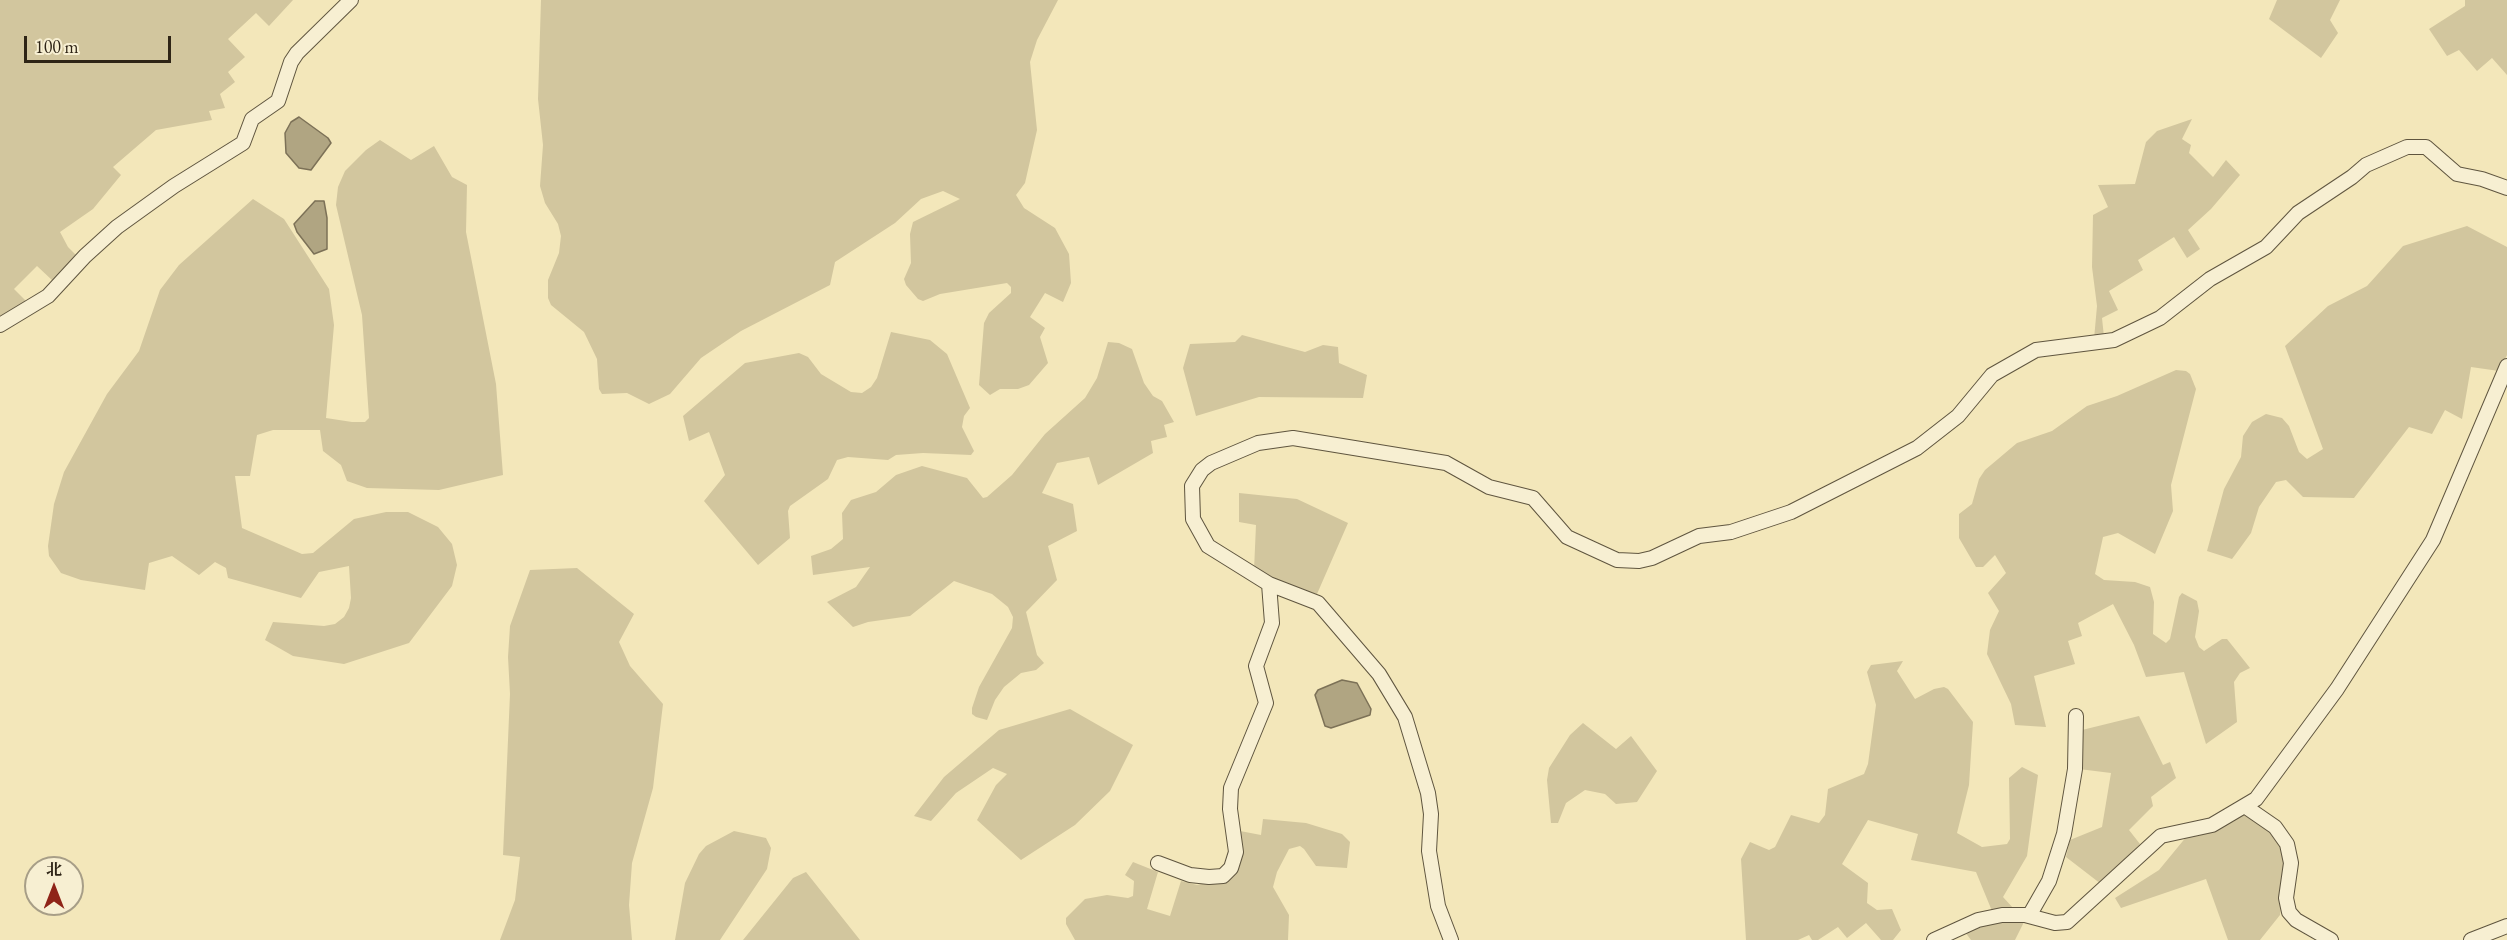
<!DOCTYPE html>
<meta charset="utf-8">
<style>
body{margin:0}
#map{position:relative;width:2507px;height:940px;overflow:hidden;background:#f3e7ba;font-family:"EB Garamond","Noto Serif SC",serif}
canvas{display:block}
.north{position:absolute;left:24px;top:856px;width:60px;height:60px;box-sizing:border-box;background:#f7efd2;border:2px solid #a79e87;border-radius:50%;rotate:0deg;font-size:16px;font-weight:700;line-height:24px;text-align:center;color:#2e2416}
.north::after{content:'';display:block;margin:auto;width:21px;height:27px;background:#8f2418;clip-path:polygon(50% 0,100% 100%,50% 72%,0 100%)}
.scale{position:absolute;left:24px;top:36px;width:147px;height:27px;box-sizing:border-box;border:3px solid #2e2416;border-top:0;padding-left:8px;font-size:18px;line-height:21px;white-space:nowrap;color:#2e2416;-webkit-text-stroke:4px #f7efd2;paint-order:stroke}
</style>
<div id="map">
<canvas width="2507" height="940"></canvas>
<div class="north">北</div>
<div class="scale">100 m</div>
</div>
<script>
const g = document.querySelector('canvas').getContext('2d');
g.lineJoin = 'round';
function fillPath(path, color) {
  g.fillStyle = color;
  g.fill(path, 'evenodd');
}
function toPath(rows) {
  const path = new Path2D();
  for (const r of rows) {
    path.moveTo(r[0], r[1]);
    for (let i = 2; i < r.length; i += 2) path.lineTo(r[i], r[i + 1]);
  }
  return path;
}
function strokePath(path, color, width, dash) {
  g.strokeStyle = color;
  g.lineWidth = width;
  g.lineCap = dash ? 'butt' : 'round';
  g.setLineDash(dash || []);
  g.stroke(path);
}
const green = toPath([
 [0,0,293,0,269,26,256,13,228,39,245,57,228,72,235,82,220,94,225,108,209,111,212,120,156,130,113,167,121,175,93,209,60,232,68,247,78,257,53,281,37,266,14,289,30,305,0,320],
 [541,0,1058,0,1037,40,1030,62,1037,130,1025,183,1016,195,1024,208,1055,228,1069,254,1071,283,1063,302,1045,293,1030,317,1045,328,1040,337,1048,363,1029,385,1018,389,1000,389,990,395,979,385,984,323,989,313,1011,293,1011,287,1007,283,940,294,923,301,918,299,906,285,904,279,911,263,910,234,913,222,960,199,943,191,921,199,895,223,835,262,830,285,741,331,701,358,670,394,649,404,627,393,602,394,599,389,597,359,584,332,551,305,548,298,548,280,559,253,561,236,558,224,545,203,540,186,543,145,538,99],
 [2277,0,2340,0,2330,20,2338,33,2321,58,2269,19],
 [2465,0,2507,0,2507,75,2492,58,2477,71,2459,50,2447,56,2429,29,2465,6],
 [2192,119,2182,139,2191,145,2189,153,2213,177,2226,160,2240,175,2211,209,2188,230,2200,249,2187,258,2174,237,2138,260,2143,270,2109,291,2118,310,2102,318,2104,337,2094,339,2097,306,2092,267,2093,215,2108,207,2098,185,2135,184,2146,142,2157,131],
 [380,140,411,160,434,146,452,177,467,185,466,232,496,384,503,475,439,490,367,488,347,481,341,465,323,451,320,430,273,430,257,435,250,476,235,476,242,528,302,554,313,553,354,519,386,512,408,512,438,527,452,544,457,565,452,586,409,643,344,664,293,656,265,640,273,622,324,626,335,624,344,617,349,608,351,598,349,566,319,572,301,598,228,578,226,568,215,562,199,575,172,556,149,563,145,590,81,580,61,573,49,556,48,546,54,504,64,472,107,394,139,351,160,290,179,265,253,199,284,219,329,289,334,325,326,418,352,422,365,422,369,418,362,315,336,205,338,187,345,171,366,150],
 [2467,226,2507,247,2507,355,2499,371,2471,367,2462,419,2445,410,2432,434,2409,427,2354,498,2303,497,2286,480,2276,482,2259,507,2251,533,2235,555,2232,559,2207,551,2224,489,2241,457,2243,436,2252,422,2266,414,2282,418,2289,426,2299,452,2307,459,2323,449,2285,346,2328,306,2367,286,2403,246],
 [891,332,930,340,947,354,970,408,964,416,962,427,974,451,971,455,923,453,896,455,888,460,848,457,837,460,828,479,790,506,788,511,790,538,758,565,704,501,725,475,709,432,689,441,683,416,745,363,799,353,808,357,821,374,851,392,862,393,871,387,877,378],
 [1242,335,1305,352,1323,345,1338,347,1339,363,1367,375,1363,398,1259,397,1196,416,1183,368,1190,344,1235,342],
 [1108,342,1119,343,1132,349,1144,383,1153,396,1162,401,1174,422,1164,425,1167,437,1151,441,1153,453,1098,485,1089,457,1057,463,1042,493,1073,504,1077,531,1048,546,1057,580,1026,612,1037,655,1044,663,1036,670,1021,673,1004,687,995,700,987,720,976,717,972,714,972,708,979,687,1012,628,1013,617,1008,607,992,594,954,581,910,616,868,622,853,627,827,602,856,587,870,567,813,575,811,556,831,549,843,539,842,513,851,500,876,492,896,475,922,466,967,478,983,498,987,497,1012,475,1045,434,1085,398,1097,378],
 [2176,370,2186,371,2190,374,2196,389,2171,485,2173,511,2155,554,2118,533,2103,537,2095,574,2104,580,2135,582,2150,587,2154,602,2153,634,2166,643,2170,639,2179,597,2182,593,2197,601,2199,611,2195,637,2199,647,2204,651,2222,639,2227,639,2250,668,2240,673,2234,682,2237,722,2206,744,2184,672,2146,677,2134,645,2113,604,2078,623,2082,636,2068,641,2075,664,2034,676,2046,727,2015,725,2011,704,1987,654,1990,630,1999,611,1988,593,2006,573,1995,555,1983,567,1976,567,1959,538,1959,514,1972,504,1979,479,1985,470,2017,443,2052,431,2087,406,2117,396],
 [1239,493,1297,499,1348,523,1317,594,1287,586,1254,570,1256,525,1239,522],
 [577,568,634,614,619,642,630,666,663,704,653,788,632,863,629,905,632,940,500,940,515,900,520,857,503,855,510,694,508,657,510,626,530,570],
 [1903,661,1897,671,1915,699,1934,689,1944,687,1948,689,1973,722,1969,785,1957,833,1982,847,2007,844,2010,839,2009,778,2022,767,2038,775,2027,856,2003,897,2014,909,1992,911,1976,872,1911,860,1918,834,1868,820,1842,864,1868,883,1867,903,1877,910,1892,909,1901,930,1893,940,1881,940,1866,923,1847,938,1838,927,1818,940,1812,940,1809,935,1798,940,1746,940,1741,859,1750,842,1769,850,1775,847,1791,815,1819,823,1825,815,1828,789,1864,774,1868,764,1876,705,1867,672,1871,665],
 [1070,709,1133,745,1110,791,1075,825,1021,860,977,820,996,785,1007,774,993,768,956,793,931,821,914,816,944,777,999,730],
 [2139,716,2163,765,2170,762,2176,778,2151,797,2153,806,2129,830,2140,844,2101,884,2066,857,2070,840,2102,827,2111,773,2079,769,2082,730],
 [1583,723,1616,749,1631,736,1657,771,1637,802,1616,804,1605,794,1585,790,1566,803,1558,823,1551,823,1547,780,1549,768,1570,735],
 [2245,814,2282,841,2286,864,2280,915,2260,940,2228,940,2206,879,2121,908,2115,898,2159,870,2187,836,2211,830],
 [1263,819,1306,823,1342,834,1350,842,1347,868,1316,866,1304,849,1300,846,1289,849,1277,872,1273,887,1289,915,1288,940,1075,940,1066,924,1066,918,1085,899,1107,895,1128,898,1133,896,1134,881,1125,875,1133,862,1158,872,1147,909,1170,916,1181,881,1197,885,1233,877,1239,867,1240,831,1261,835],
 [734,831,766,838,771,848,767,869,720,940,675,940,685,883,699,854,706,846],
 [806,872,860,940,743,940,793,878],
 [2025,920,2015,940,1971,940,1965,932,1984,923]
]);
const water = toPath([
 [299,117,328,138,331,143,311,170,299,168,286,153,285,133,291,122,299,117],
 [315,201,324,201,327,218,327,249,314,254,297,232,294,224,315,201],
 [1342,680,1357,683,1371,709,1370,715,1331,728,1325,726,1315,695,1318,690,1342,680]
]);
const minor = toPath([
 [0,325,48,296,85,256,117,227,174,186,243,143,252,119,278,101,291,62,297,53,351,0],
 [2246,807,2275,827,2287,844,2291,863,2286,898,2289,912,2296,920,2331,940],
 [1158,863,1190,875,1209,877,1223,876,1231,868,1236,852,1230,809,1231,788,1266,703,1256,666,1272,623,1269,584],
 [2029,916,2049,881,2064,834,2075,769,2076,716],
 [1451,940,1438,906,1429,851,1431,814,1428,793,1405,717,1379,674,1318,603,1269,584,1208,546,1193,519,1192,486,1202,470,1211,463,1258,443,1293,438,1446,463,1489,487,1533,498,1567,537,1617,560,1639,561,1652,558,1699,536,1731,532,1791,512,1917,448,1958,416,1992,375,2036,350,2114,340,2160,318,2210,279,2266,247,2298,213,2352,177,2366,165,2407,147,2426,147,2457,174,2482,179,2507,188],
 [1934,940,1978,920,2002,915,2025,915,2055,923,2067,922,2161,836,2212,825,2256,799,2337,689,2433,540,2507,366],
 [2471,940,2507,926]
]);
fillPath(green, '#d2c69e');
fillPath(water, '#b0a582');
strokePath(water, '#7c7157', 1.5);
strokePath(minor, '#5f553f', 16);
strokePath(minor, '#f7efd2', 14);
</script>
